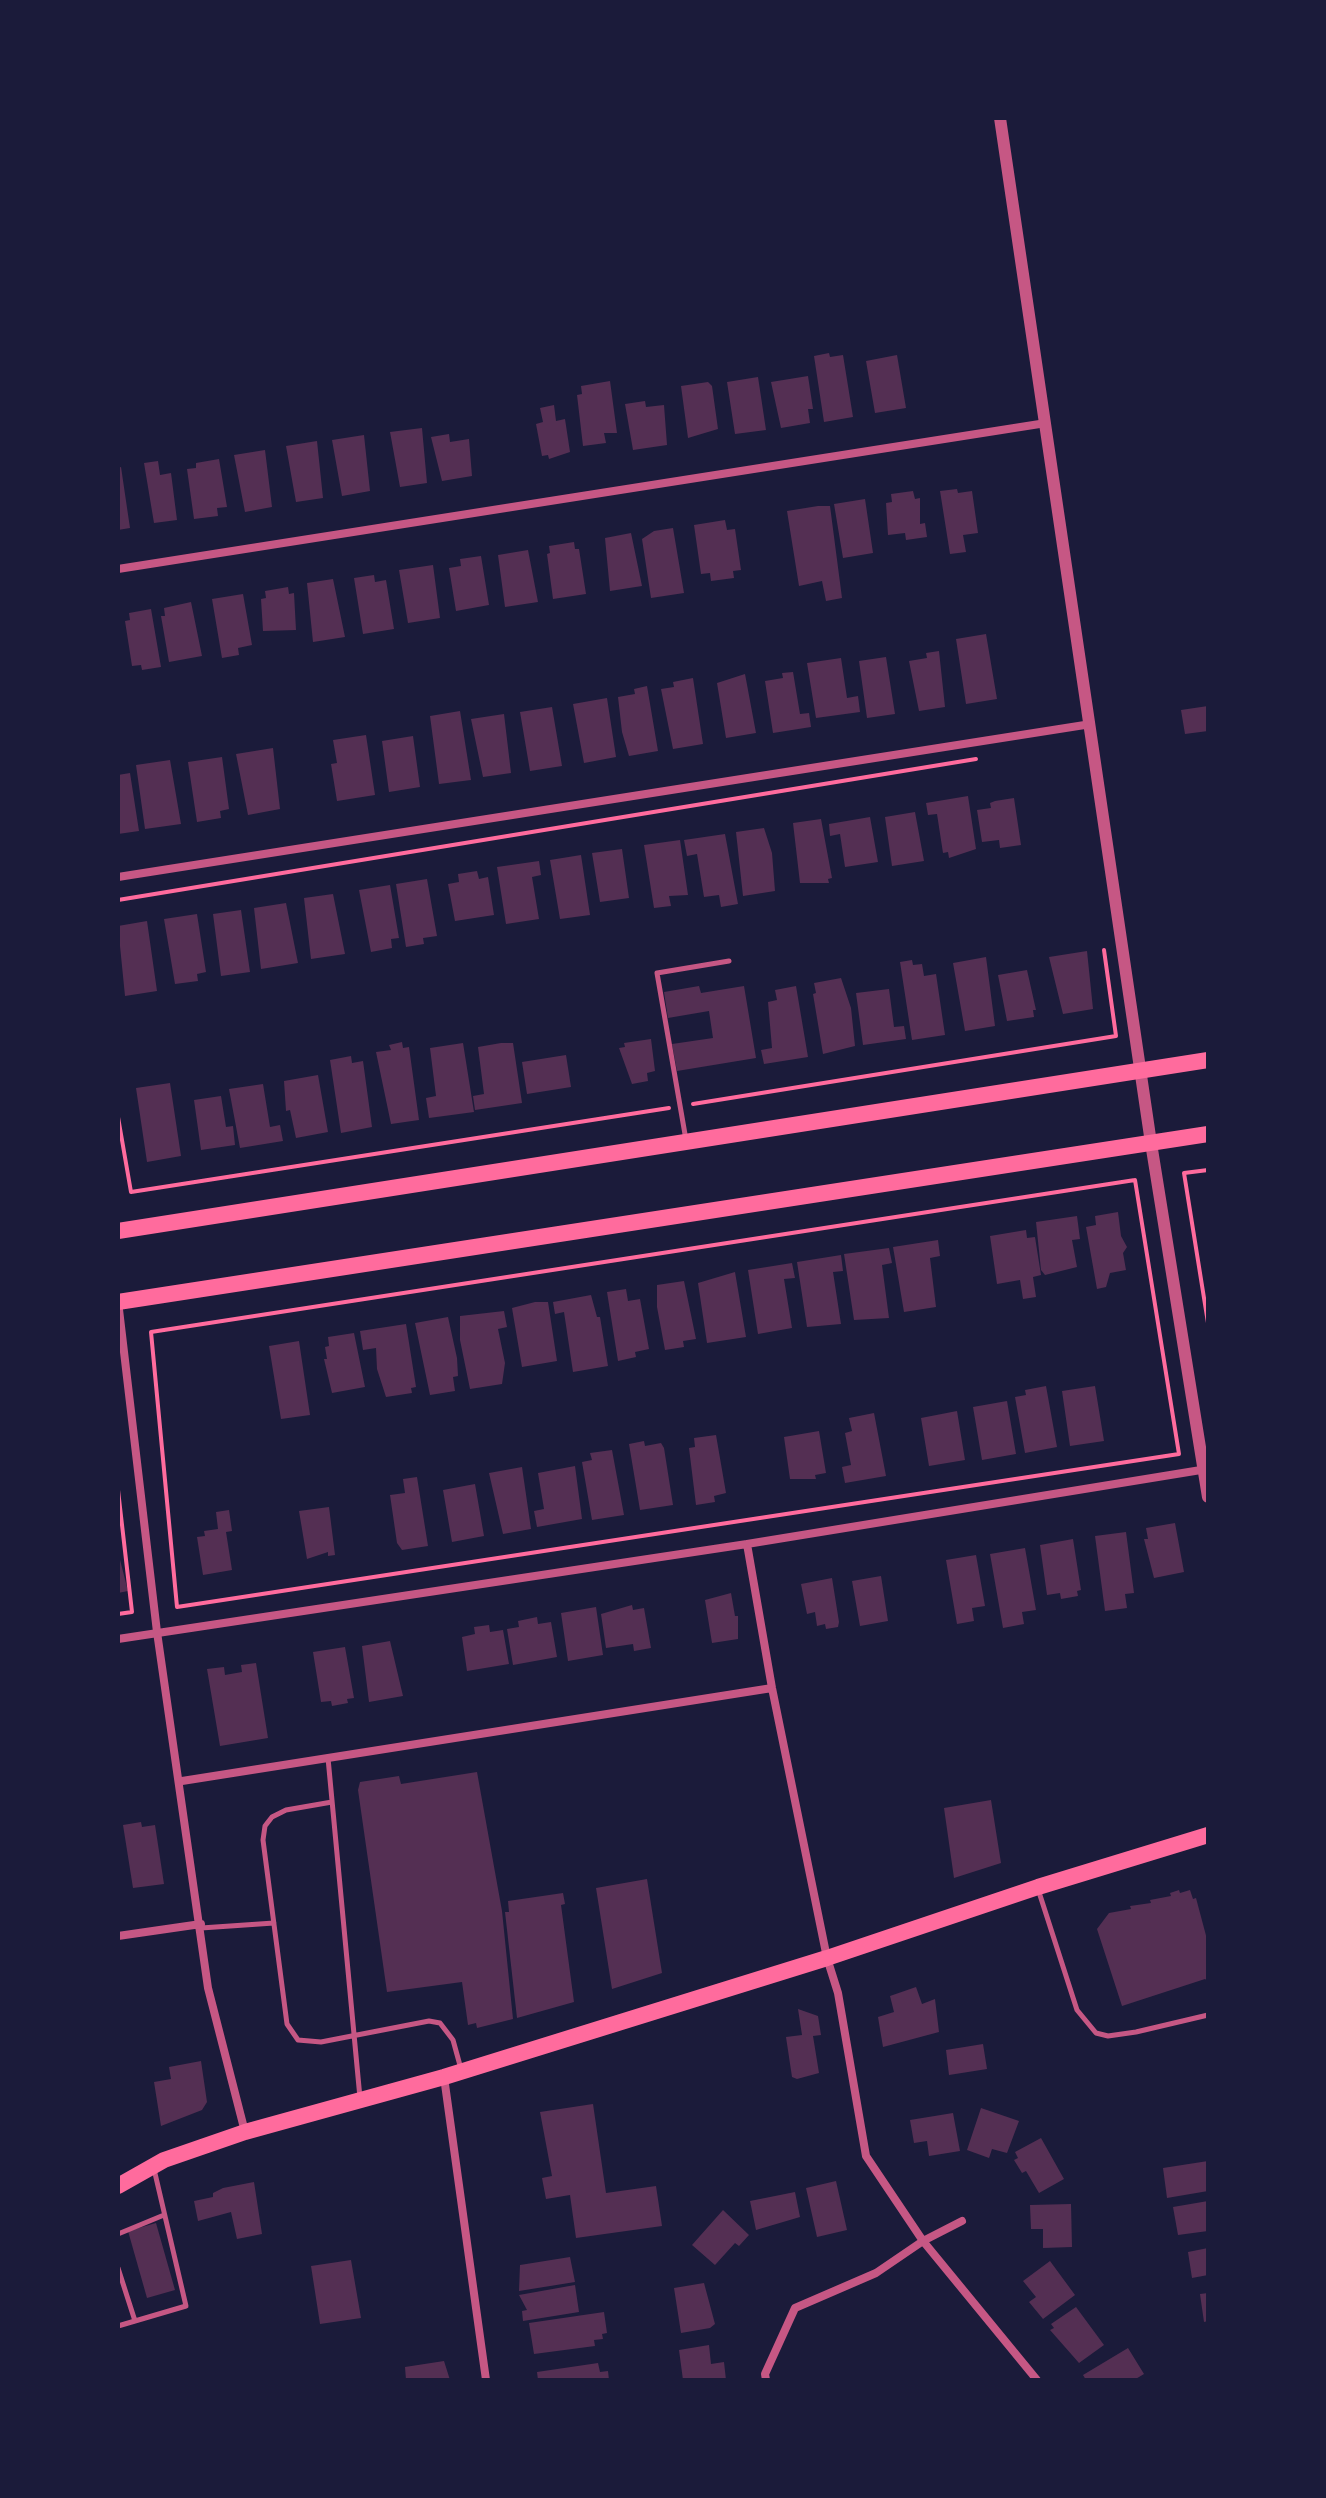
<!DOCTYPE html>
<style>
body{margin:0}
#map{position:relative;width:1326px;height:2498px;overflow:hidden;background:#1b1b3a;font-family:Quicksand,sans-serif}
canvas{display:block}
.frame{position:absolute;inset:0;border:120px solid #1b1b3a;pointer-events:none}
</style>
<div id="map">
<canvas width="1326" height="2498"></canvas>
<div class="frame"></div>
</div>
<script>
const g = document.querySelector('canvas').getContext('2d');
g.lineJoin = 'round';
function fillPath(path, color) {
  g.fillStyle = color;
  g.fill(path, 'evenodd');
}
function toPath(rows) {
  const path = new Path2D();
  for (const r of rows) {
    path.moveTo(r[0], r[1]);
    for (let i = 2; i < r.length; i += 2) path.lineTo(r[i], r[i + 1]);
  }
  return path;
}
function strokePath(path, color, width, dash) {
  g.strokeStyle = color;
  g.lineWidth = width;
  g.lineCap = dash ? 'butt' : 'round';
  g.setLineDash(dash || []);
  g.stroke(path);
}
const building = toPath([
 [829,353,830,357,843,355,853,417,824,422,814,356],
 [897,355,906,408,875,413,866,361],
 [808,376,813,409,808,409,810,423,781,428,771,382],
 [758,377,766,430,735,434,727,382],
 [610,381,617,433,604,433,606,443,583,446,577,395,582,394,581,386],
 [708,382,712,386,718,429,688,438,681,386],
 [645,401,646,407,664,405,667,445,633,450,625,404],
 [554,405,556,421,565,419,570,452,549,459,548,455,542,456,536,424,543,422,540,408],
 [422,428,427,483,400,487,390,432],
 [449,434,450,442,469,439,472,476,442,481,431,437],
 [364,435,370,491,342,496,332,440],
 [317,441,323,498,296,502,286,446],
 [265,450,272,507,245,512,234,455],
 [219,459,227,507,217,508,218,516,194,519,187,469,196,468,196,463],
 [158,461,160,475,171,473,177,520,154,523,144,463],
 [121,467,130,528,118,530,118,468],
 [957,489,958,493,972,491,978,533,963,535,966,552,950,554,940,491],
 [913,491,915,499,920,498,920,524,925,523,927,537,906,540,905,533,888,535,886,503,892,502,891,494],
 [865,499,873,553,843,558,834,504],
 [818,506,830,506,842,598,826,601,822,581,799,586,787,511],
 [725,520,727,530,735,529,741,570,733,571,734,578,711,581,710,573,701,574,694,525],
 [673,528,684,593,651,598,642,539,654,531],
 [631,533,642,586,610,591,605,538],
 [574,542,575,549,579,549,586,594,553,599,547,554,550,553,549,546],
 [528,550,538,602,505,607,498,555],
 [481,556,489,605,456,611,449,568,461,566,460,559],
 [433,565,440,618,408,623,399,570],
 [374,575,375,582,386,580,394,629,363,634,354,578],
 [333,579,345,637,313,642,307,583],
 [288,587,289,594,294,593,296,630,263,631,261,599,266,598,265,591],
 [243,594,252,645,238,648,239,655,222,658,212,599],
 [191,602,202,656,169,662,161,616,165,616,164,608],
 [151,609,161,667,142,670,141,665,132,666,125,621,130,620,129,613],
 [986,634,997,699,966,704,956,639],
 [939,651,945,707,919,711,909,661,927,658,926,653],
 [886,657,895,714,867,718,859,661],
 [841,658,847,698,858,696,860,712,816,718,807,663],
 [793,672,800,714,809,713,811,727,773,733,765,681,783,678,782,673],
 [745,674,756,733,726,738,717,683],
 [693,678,703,744,673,749,661,689,674,687,673,682],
 [647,686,658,751,629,756,622,732,618,697,635,694,634,689],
 [607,698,616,757,584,763,573,704],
 [1208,706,1208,731,1185,734,1181,710],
 [552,707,562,766,530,771,520,712],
 [460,711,471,780,439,784,430,716],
 [504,714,511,773,483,777,471,719],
 [366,735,375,795,337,801,331,764,337,763,333,740],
 [413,736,420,787,389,792,382,741],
 [273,748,280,809,248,815,236,754],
 [222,757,229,809,220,811,221,818,197,822,188,762],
 [170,760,181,824,145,829,136,765],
 [130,773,139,831,118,834,118,775],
 [968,796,976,849,949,858,948,852,943,853,937,814,928,815,926,803],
 [1014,798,1021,845,1000,848,999,840,982,842,977,810,991,808,990,803,995,801],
 [915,812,924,861,892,866,885,817],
 [870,817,878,862,845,867,840,834,830,836,829,824],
 [821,819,832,878,828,879,829,883,800,883,793,823],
 [764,828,772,853,775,891,743,896,736,832],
 [725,834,738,904,721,907,719,895,704,897,697,854,687,856,684,840],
 [680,840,688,895,669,896,671,906,654,908,644,845],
 [622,849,629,898,600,902,592,853],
 [581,855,590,915,560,919,550,860],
 [539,861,541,875,532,877,539,919,506,924,497,867],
 [477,871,479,879,488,877,494,915,455,921,448,884,459,882,458,874],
 [427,879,437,936,423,938,424,944,406,947,396,884],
 [390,885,399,938,391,939,392,948,371,952,359,890],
 [333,894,345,954,311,959,304,898],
 [286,903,298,963,261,969,254,908],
 [241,910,250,972,221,976,213,914],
 [197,914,206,972,197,974,198,981,175,984,164,919],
 [147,921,157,991,125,996,118,926],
 [1087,951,1093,1009,1063,1014,1049,957],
 [986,957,995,1026,965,1031,953,963],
 [912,960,913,965,922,964,924,976,936,974,945,1035,912,1040,900,962],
 [1027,970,1036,1010,1033,1010,1034,1017,1007,1021,998,975],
 [841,978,851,1008,855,1046,823,1054,813,994,816,993,814,983],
 [699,986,701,993,744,986,756,1058,677,1071,672,1044,713,1038,709,1011,668,1018,664,992],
 [796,986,808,1057,764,1064,761,1050,772,1048,768,1002,777,1000,775,990],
 [889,989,894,1027,904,1026,906,1039,863,1045,856,993],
 [651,1039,655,1071,647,1073,648,1081,632,1084,619,1048,625,1047,624,1043],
 [402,1042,403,1048,409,1047,419,1120,391,1124,376,1052,391,1050,389,1045],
 [463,1043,474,1112,429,1118,426,1098,436,1096,430,1048],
 [501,1043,513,1043,522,1103,475,1110,473,1096,484,1094,478,1047],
 [566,1055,571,1087,527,1094,522,1062],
 [351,1056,352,1063,363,1061,372,1127,341,1133,330,1060],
 [318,1075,328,1132,296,1138,290,1110,286,1111,284,1081],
 [170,1083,181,1156,147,1162,136,1088],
 [263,1084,270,1127,280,1125,283,1141,240,1148,229,1089],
 [221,1096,226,1127,233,1126,235,1145,201,1150,194,1100],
 [1118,1212,1121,1236,1127,1247,1123,1253,1126,1270,1110,1273,1106,1287,1097,1289,1086,1227,1096,1225,1095,1216],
 [1077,1216,1080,1239,1072,1240,1077,1267,1045,1275,1041,1270,1036,1222],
 [1026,1230,1027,1238,1035,1237,1041,1275,1033,1277,1036,1297,1023,1299,1020,1280,997,1284,990,1236],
 [938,1240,940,1256,930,1258,936,1307,904,1312,893,1247],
 [889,1248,892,1263,882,1265,889,1318,854,1320,844,1254],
 [841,1255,843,1271,833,1272,841,1324,807,1327,797,1262],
 [792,1263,795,1278,784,1279,792,1328,758,1334,748,1270],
 [735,1272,746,1337,707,1343,698,1283],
 [684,1281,696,1339,683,1341,684,1347,665,1350,657,1307,657,1285],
 [626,1289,628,1301,640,1299,649,1349,635,1352,636,1357,618,1361,607,1292],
 [591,1295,597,1317,600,1317,608,1366,573,1372,564,1312,555,1314,553,1302],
 [535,1302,548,1302,557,1361,522,1367,512,1308],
 [504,1311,507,1327,498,1329,505,1363,502,1384,470,1389,460,1340,460,1316],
 [448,1317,457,1358,458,1376,453,1377,455,1391,430,1395,415,1323],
 [406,1324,416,1387,411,1388,412,1393,386,1397,377,1369,376,1348,363,1350,360,1331],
 [354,1333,365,1387,332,1393,324,1359,327,1359,325,1347,329,1346,328,1337],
 [299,1341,310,1415,281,1419,269,1346],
 [1046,1386,1057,1447,1025,1453,1015,1397,1026,1395,1025,1390],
 [1095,1386,1104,1441,1070,1446,1062,1391],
 [1007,1401,1016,1454,982,1460,973,1407],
 [957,1411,965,1460,929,1466,921,1418],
 [874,1413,886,1476,845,1483,842,1467,851,1465,845,1433,852,1431,849,1418],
 [819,1431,826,1473,815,1475,816,1479,790,1479,784,1437],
 [716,1435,726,1493,714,1496,715,1502,696,1505,689,1448,695,1447,694,1438],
 [644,1441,645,1446,661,1443,664,1448,673,1505,640,1510,629,1444],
 [612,1450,624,1515,592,1520,582,1462,592,1460,590,1453],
 [575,1466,582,1519,537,1527,534,1511,544,1509,538,1473],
 [522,1467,531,1529,503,1534,489,1473],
 [417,1477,428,1546,402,1550,397,1543,390,1495,405,1493,403,1479],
 [475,1484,484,1536,452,1542,443,1490],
 [329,1507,335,1555,328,1556,328,1552,307,1559,299,1511],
 [229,1510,232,1531,226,1532,232,1570,203,1575,197,1537,205,1536,204,1531,218,1529,216,1512],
 [1175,1523,1184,1572,1154,1578,1144,1539,1148,1539,1146,1528],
 [1126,1532,1134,1593,1125,1594,1127,1608,1105,1611,1095,1536],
 [1073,1539,1081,1590,1077,1591,1078,1596,1061,1599,1060,1593,1047,1595,1040,1545],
 [1025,1548,1036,1610,1022,1612,1024,1624,1003,1628,990,1554],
 [118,1552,128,1591,118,1593],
 [976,1555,985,1606,972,1608,974,1621,957,1624,946,1560],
 [881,1576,888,1621,860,1626,852,1581],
 [832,1578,839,1622,838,1627,826,1629,825,1624,817,1626,815,1612,807,1614,801,1584],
 [731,1593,735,1616,738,1616,738,1639,712,1643,705,1600],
 [632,1605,633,1610,644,1608,651,1648,634,1651,633,1644,606,1648,601,1614],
 [596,1607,603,1655,568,1661,561,1613],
 [537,1617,538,1624,551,1622,557,1657,513,1665,507,1629,519,1627,518,1621],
 [489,1625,490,1632,503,1630,509,1664,467,1671,462,1637,475,1634,474,1627],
 [390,1641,403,1696,369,1702,362,1646],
 [345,1647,354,1698,347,1699,348,1703,332,1706,331,1701,321,1702,313,1652],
 [256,1663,268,1738,220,1746,207,1669,224,1667,225,1675,242,1672,241,1665],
 [477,1772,502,1911,513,2019,477,2028,476,2023,468,2025,462,1982,387,1992,358,1790,360,1782,399,1776,401,1784],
 [991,1800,1001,1863,954,1878,944,1808],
 [141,1822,142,1827,155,1825,164,1884,133,1888,123,1825],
 [647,1879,662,1973,612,1989,596,1888],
 [1179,1890,1180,1893,1190,1890,1193,1899,1196,1898,1208,1943,1208,1981,1205,1979,1122,2006,1097,1929,1109,1913,1131,1909,1130,1906,1151,1903,1150,1900,1171,1896,1170,1893],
 [563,1893,565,1904,561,1905,574,2002,517,2018,505,1912,509,1912,508,1901],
 [916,1987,922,2004,935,1999,939,2032,883,2047,878,2017,894,2012,890,1996],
 [798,2009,818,2016,821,2035,813,2036,819,2073,797,2079,792,2077,786,2037,802,2035],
 [983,2044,987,2069,949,2075,946,2050],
 [201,2061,207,2102,202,2110,161,2126,154,2082,171,2079,169,2067],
 [593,2104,606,2193,656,2186,662,2226,576,2238,570,2195,546,2199,542,2178,552,2176,540,2112],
 [981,2108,1019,2121,1007,2153,992,2149,989,2158,967,2150],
 [953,2113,960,2151,929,2156,927,2141,914,2143,910,2120],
 [1041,2138,1064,2179,1039,2193,1026,2171,1022,2173,1014,2160,1018,2158,1015,2152],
 [1208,2161,1208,2191,1167,2198,1163,2168],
 [836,2181,847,2230,817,2237,806,2188],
 [254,2182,262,2234,237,2239,231,2212,198,2221,194,2201,213,2197,213,2193,223,2188],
 [795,2192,800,2217,756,2230,750,2201],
 [1208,2201,1208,2231,1178,2235,1173,2207],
 [1071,2204,1072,2247,1043,2248,1043,2229,1031,2229,1030,2205],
 [723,2210,749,2235,739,2246,735,2243,715,2265,692,2245],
 [156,2223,175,2290,147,2298,128,2231],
 [1208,2248,1208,2275,1192,2278,1188,2252],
 [570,2257,575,2282,519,2291,520,2265],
 [351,2260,361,2318,320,2324,311,2266],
 [1050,2261,1075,2295,1043,2319,1029,2302,1036,2297,1023,2281],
 [704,2283,715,2324,710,2328,681,2333,674,2288],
 [575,2285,579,2312,523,2321,522,2311,527,2310,519,2295],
 [1208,2293,1208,2321,1204,2322,1200,2294],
 [1076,2307,1104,2345,1079,2363,1050,2330,1054,2328,1051,2324],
 [604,2312,607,2333,602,2334,603,2339,594,2340,595,2346,534,2354,529,2323],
 [709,2345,711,2364,724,2362,726,2380,683,2380,679,2350],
 [1128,2348,1144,2374,1134,2380,1086,2380,1083,2375],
 [444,2361,450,2380,406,2380,405,2367],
 [598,2363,600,2372,608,2371,609,2380,538,2380,537,2372]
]);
const path = toPath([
 [118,900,976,759],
 [693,1104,1116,1036,1104,950],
 [118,1117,131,1192,669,1108],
 [1208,1170,1184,1173,1208,1323],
 [1135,1180,1179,1454,177,1607,151,1332,1135,1180],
 [118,1490,132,1612,118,1614]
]);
const service = toPath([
 [686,1140,657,973,729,961],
 [328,1758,360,2098],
 [332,1802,286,1810,272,1817,265,1826,263,1840,287,2024,298,2040,321,2042,429,2021,440,2023,453,2040,461,2069],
 [1038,1889,1077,2010,1096,2033,1108,2036,1136,2032,1208,2015],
 [201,1928,274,1923],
 [118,2234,164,2215],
 [118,2268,135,2321],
 [118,2326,186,2306,154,2169]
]);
const minor = toPath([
 [118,569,1046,423],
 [118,877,1091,724],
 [118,1301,157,1632,208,1988,245,2132],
 [747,1544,772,1688,827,1958,838,1993,866,2156,923,2241,1037,2380],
 [118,1639,747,1544,1207,1469],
 [182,1781,772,1688],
 [118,1936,201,1924],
 [444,2077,486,2380],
 [766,2380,765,2374,795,2308,876,2273,923,2241,962,2221]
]);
const tertiary = toPath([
 [1000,118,1151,1143,1208,1497]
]);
const primary = toPath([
 [118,1231,1208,1060],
 [118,1302,1208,1134],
 [118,2186,164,2160,245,2132,444,2077,827,1958,1038,1887,1208,1835]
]);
fillPath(building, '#542f53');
strokePath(path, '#ff6b9d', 4);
strokePath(service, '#c65784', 5);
strokePath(minor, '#c65784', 8);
strokePath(tertiary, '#c65784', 12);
strokePath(primary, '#ff6b9d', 16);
</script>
